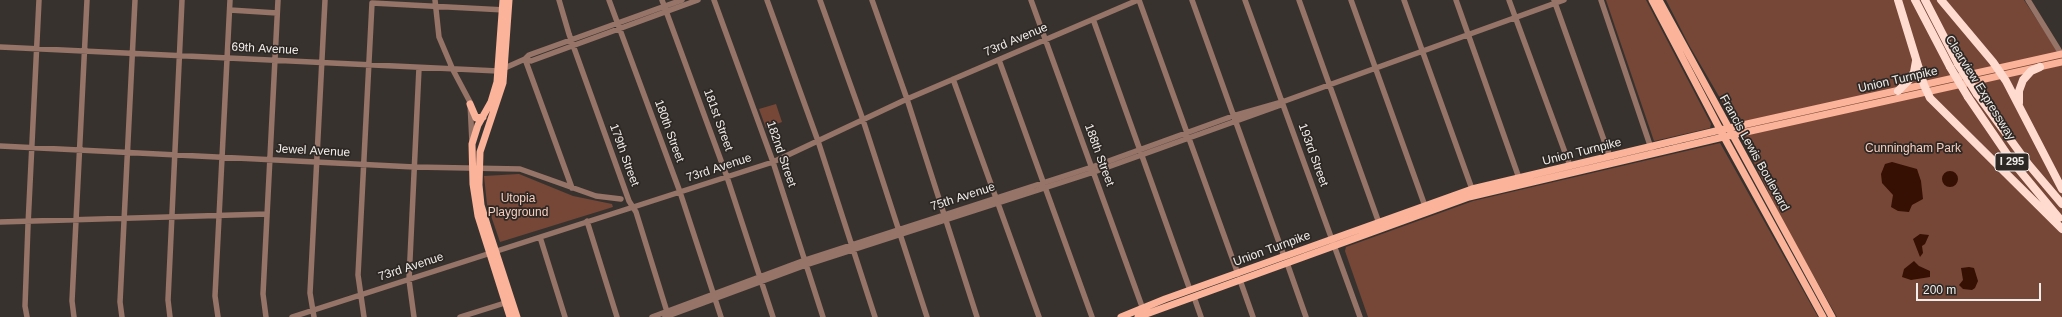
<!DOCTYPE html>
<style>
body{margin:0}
#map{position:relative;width:2062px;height:317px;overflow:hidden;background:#38322f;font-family:Helvetica,sans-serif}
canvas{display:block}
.scale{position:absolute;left:1916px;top:283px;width:125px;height:18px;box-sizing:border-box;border:2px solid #f1edeb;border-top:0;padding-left:5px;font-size:12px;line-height:14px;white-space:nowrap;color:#f1edeb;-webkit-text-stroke:3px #2e2825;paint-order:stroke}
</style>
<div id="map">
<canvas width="2062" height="317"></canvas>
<div class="scale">200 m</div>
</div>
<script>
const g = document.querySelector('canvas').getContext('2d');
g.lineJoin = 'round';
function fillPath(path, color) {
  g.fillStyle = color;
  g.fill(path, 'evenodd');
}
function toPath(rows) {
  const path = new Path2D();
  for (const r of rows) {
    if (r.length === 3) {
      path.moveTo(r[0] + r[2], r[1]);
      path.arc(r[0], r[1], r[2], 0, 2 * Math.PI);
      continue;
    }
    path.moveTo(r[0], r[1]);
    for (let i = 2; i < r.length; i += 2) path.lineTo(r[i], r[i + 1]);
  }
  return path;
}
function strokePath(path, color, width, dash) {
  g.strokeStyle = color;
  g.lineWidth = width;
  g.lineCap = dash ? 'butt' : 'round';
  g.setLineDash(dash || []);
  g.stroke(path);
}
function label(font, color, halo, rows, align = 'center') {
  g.font = font + ' Helvetica,sans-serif';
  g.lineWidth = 3.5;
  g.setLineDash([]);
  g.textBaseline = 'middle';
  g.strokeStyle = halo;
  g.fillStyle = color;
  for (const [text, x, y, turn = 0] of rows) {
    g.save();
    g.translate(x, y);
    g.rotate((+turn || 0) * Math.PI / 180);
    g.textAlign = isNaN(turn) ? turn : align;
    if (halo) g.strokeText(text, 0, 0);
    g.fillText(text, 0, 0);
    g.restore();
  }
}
const green = toPath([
 [1606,0,1646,0,1711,124,1710,128,1654,141],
 [1666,0,2024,0,2062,58,2062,317,1837,317,1784,224,1734,122,1689,45],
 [776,104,782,122,766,128,759,109],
 [1720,143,1818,317,1368,317,1345,251,1346,247,1473,201],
 [519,174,573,196,612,204,613,207,500,242,487,204,484,176]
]);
const water = toPath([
 [1892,162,1917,169,1921,181,1923,199,1912,205,1909,212,1898,211,1891,207,1893,195,1882,183,1881,174,1885,164],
 [1950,179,8],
 [1920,234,1929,235,1925,244,1922,246,1923,253,1920,257,1913,239],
 [1914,261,1919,266,1930,271,1930,277,1911,280,1902,277,1904,269],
 [1969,267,1974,268,1978,281,1975,288,1972,290,1963,289,1959,285,1963,280,1961,268]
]);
const minor = toPath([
 [435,0,439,37,453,70,470,102,472,142],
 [559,0,569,34,629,201,636,212,668,315],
 [609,0,680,192,721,317],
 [662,0,727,177,773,317],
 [714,0,773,162,823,317],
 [767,0,818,141,875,317],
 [820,0,863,120,927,317],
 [872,0,907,99,977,317],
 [1031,0,1144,312],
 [1139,0,1238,274],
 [1192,0,1284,256],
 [1245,0,1360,317],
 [1299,0,1379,223],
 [1351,0,1425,206],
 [1404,0,1472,189],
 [1456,0,1519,178],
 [1509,0,1570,166],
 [1554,0,1610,157],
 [1601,0,1653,154],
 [2028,0,2062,55],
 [230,10,277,13],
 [1093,19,1190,290],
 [0,47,498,71,525,59,529,55,682,0],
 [525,59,531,61,698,0],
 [525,59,572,188],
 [999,60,1092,317],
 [953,79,1039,317],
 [0,146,414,167,520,169,596,196,621,199],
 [587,221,617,317],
 [0,222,267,214],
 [540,237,565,317],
 [1287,263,1306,317],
 [1240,280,1253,317],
 [1194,297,1201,317],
 [27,317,25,306,28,225,39,0],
 [74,317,72,301,87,0],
 [122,317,120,302,135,0],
 [170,317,168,300,182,0],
 [218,317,215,296,230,0],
 [266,317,263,294,278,0],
 [292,317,773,162,907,99,1138,0],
 [314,317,310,293,325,0],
 [364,317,358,275,372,3,505,10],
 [414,317,409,280,419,68],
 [460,317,508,302],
 [652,317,805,260,1092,167,1233,116,1282,102,1564,0],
 [665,317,806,265,1094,172,1278,106,1282,102]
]);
const major = toPath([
 [503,0,497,82,491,102,478,125,472,144,473,184,478,216,510,317],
 [509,0,503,83,480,152,479,185,481,205,489,231,517,317],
 [1652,0,1724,137,1823,317],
 [1659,0,1832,317],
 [470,104,476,118,483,117],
 [1121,317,1165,299,1472,189,1720,130,2062,54],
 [1138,317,1469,197,1719,138,2062,62]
]);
const highway = toPath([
 [1898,0,1924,85,1930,98,2062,229],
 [1915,0,1950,67],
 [1925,0,1958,64],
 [1941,0,1993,62,2006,81,2062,189],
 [1898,91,1910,79,1914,72,1916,61],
 [1977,94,2029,165,2062,204],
 [1968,97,2011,160,2059,218],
 [2019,103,2019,91,2023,80,2031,71,2040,67]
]);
const highwayBridge = toPath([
 [1958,64,1977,94],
 [1950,67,1968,97]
]);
const shields = [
 [2012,162,34]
];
const shieldNames = [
 ["I 295",2012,162]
];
const streetNames = [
 ["73rd Avenue",1016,40,-23],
 ["69th Avenue",265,49,3],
 ["Union Turnpike",1898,80,-13],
 ["Clearview Expressway",1980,88,58],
 ["181st Street",718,120,70],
 ["180th Street",669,131,70],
 ["Jewel Avenue",313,151,3],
 ["Union Turnpike",1582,152,-14],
 ["Francis Lewis Boulevard",1754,153,61],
 ["182nd Street",781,154,71],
 ["179th Street",624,155,70],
 ["188th Street",1099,155,70],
 ["193rd Street",1313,155,70],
 ["73rd Avenue",719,168,-18],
 ["75th Avenue",963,197,-18],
 ["Union Turnpike",1272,249,-20],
 ["73rd Avenue",411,267,-18]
];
const parkNames = [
 ["Cunningham Park",1913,149],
 ["Utopia",518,199],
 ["Playground",518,213]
];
fillPath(green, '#764737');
fillPath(water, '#351003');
strokePath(minor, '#977468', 5.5);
strokePath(major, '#fbb39a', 7);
strokePath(highway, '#ffdbcf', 8);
strokePath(highwayBridge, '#ffdbcf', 8);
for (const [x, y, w] of shields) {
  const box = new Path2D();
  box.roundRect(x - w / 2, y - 9, w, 18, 3);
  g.fillStyle = '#2e2825';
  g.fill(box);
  strokePath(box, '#f1edeb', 1);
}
label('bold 11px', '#f1edeb', null, shieldNames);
label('12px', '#f1edeb', '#2e2825', streetNames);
label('12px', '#facebe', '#2e2825', parkNames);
</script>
